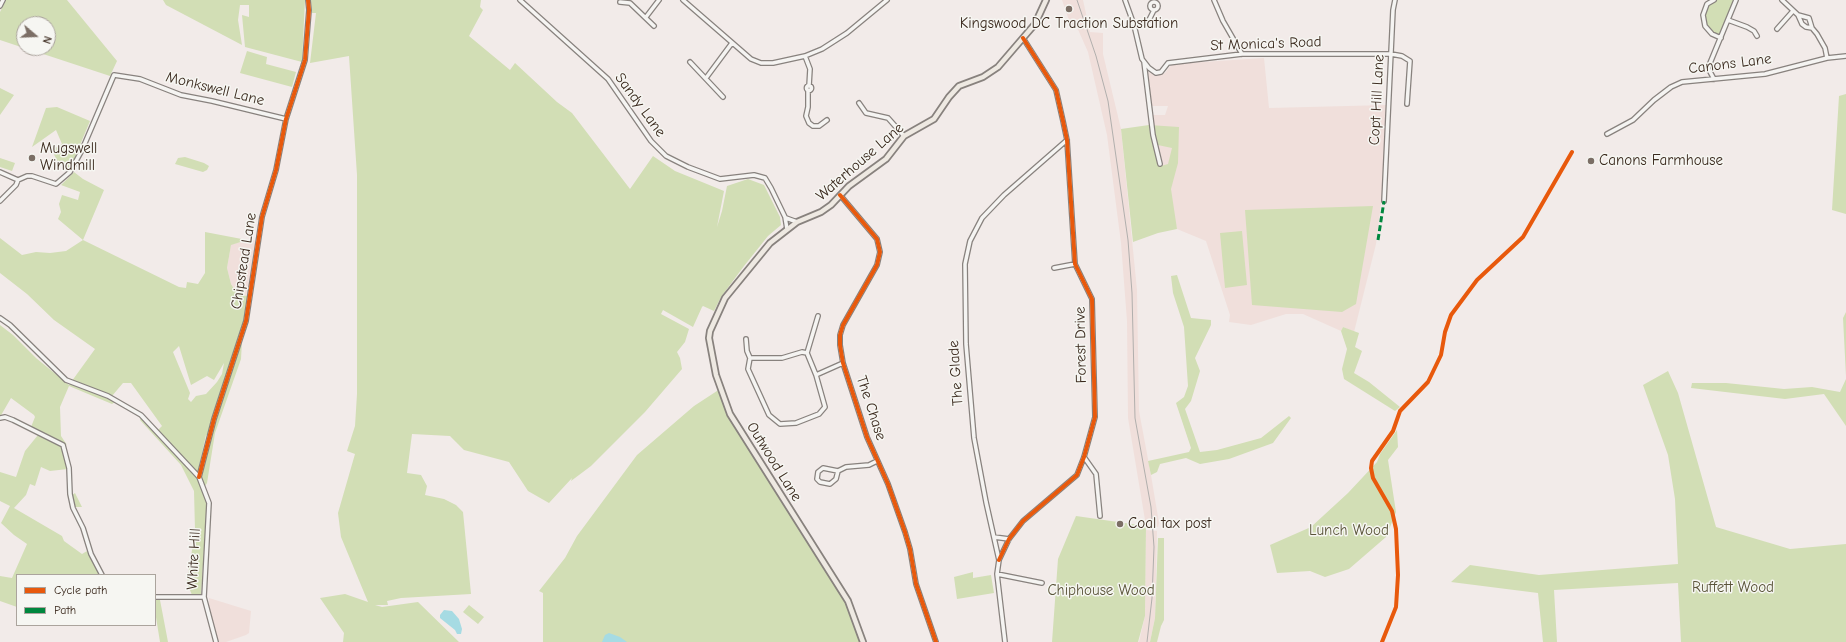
<!DOCTYPE html>
<style>
body{margin:0}
#map{position:relative;width:1846px;height:642px;overflow:hidden;background:#f2ebe9;font-family:"Comic Neue",sans-serif}
canvas{display:block}
.legend{position:absolute;left:16px;top:574px;width:140px;height:52px;box-sizing:border-box;background:#f6f6f2;border:1px solid #aba49d;margin:0;padding:5px 7px;list-style:none;font-size:12px;color:#3b2a1e}
.legend li{display:flex;align-items:center;gap:8px;height:20px}
.legend b{width:20px;border:1px solid #aba49d}
.north{position:absolute;left:16px;top:16px;width:40px;height:40px;box-sizing:border-box;background:#f6f6f2;border:1px solid #aba49d;border-radius:50%;rotate:109deg;font-size:11px;font-weight:700;line-height:16px;text-align:center;color:#3b2a1e}
.north::after{content:'';display:block;margin:auto;width:14px;height:18px;background:#7b6e65;clip-path:polygon(50% 0,100% 100%,50% 72%,0 100%)}
</style>
<div id="map">
<canvas width="1846" height="642"></canvas>
<ul class="legend">
<li><b style="height:5px;background:#e8590c"></b>Cycle path</li>
<li><b style="height:5px;background:#00873e"></b>Path</li>
</ul>
<div class="north">N</div>
</div>
<script>
const g = document.querySelector('canvas').getContext('2d');
g.lineJoin = 'round';
function fillPath(path, color) {
  g.fillStyle = color;
  g.fill(path, 'evenodd');
}
function toPath(rows) {
  const path = new Path2D();
  for (const r of rows) {
    if (r.length === 3) {
      path.moveTo(r[0] + r[2], r[1]);
      path.arc(r[0], r[1], r[2], 0, 2 * Math.PI);
      continue;
    }
    path.moveTo(r[0], r[1]);
    for (let i = 2; i < r.length; i += 2) path.lineTo(r[i], r[i + 1]);
  }
  return path;
}
function strokePath(path, color, width, dash) {
  g.strokeStyle = color;
  g.lineWidth = width;
  g.lineCap = dash ? 'butt' : 'round';
  g.setLineDash(dash || []);
  g.stroke(path);
}
function label(font, color, halo, rows, align = 'center') {
  g.font = font + ' "Comic Neue",sans-serif';
  g.lineWidth = 3;
  g.setLineDash([]);
  g.textBaseline = 'middle';
  g.strokeStyle = halo;
  g.fillStyle = color;
  for (const [text, x, y, turn = 0] of rows) {
    g.save();
    g.translate(x, y);
    g.rotate((+turn || 0) * Math.PI / 180);
    g.textAlign = isNaN(turn) ? turn : align;
    if (halo) g.strokeText(text, 0, 0);
    g.fillText(text, 0, 0);
    g.restore();
  }
}
const built = toPath([
 [1062,0,1083,0,1090,32,1103,33,1103,54,1121,129,1137,290,1139,411,1151,475,1159,523,1158,527,1146,526,1128,418,1127,321,1121,243,1107,135,1088,52,1076,25,1071,26],
 [1264,58,1269,108,1387,105,1383,188,1376,244,1354,332,1343,327,1341,331,1303,314,1286,314,1251,325,1229,322,1230,315,1206,241,1177,229,1158,166,1149,125,1153,115,1165,115,1168,106,1151,106,1146,71,1157,76,1165,73,1172,64],
 [252,240,257,241,248,296,238,295,231,284,227,268,231,244],
 [1146,530,1157,531,1155,618,1150,642,1139,642,1145,616],
 [209,598,251,611,249,633,246,635,226,642,218,642,209,610]
]);
const green = toPath([
 [6,0,67,0,117,61,110,76,25,48,48,48,48,24,24,24,24,48,0,40,0,12],
 [163,0,305,0,302,62,245,47,242,15,249,17,249,5,240,5,238,20,242,45,166,5],
 [311,0,481,0,480,7,483,10,469,36,510,70,515,63,557,102,572,113,630,189,653,156,675,171,724,191,717,227,722,211,727,186,748,179,764,185,780,217,781,225,768,236,744,266,721,297,714,311,703,306,702,307,693,327,663,310,661,314,689,329,685,342,677,352,680,358,682,369,645,412,591,466,571,481,572,478,549,503,528,491,509,462,464,450,450,436,412,434,407,473,421,475,427,486,425,495,444,499,456,505,463,512,471,594,401,598,387,601,388,605,375,605,382,607,418,602,459,642,343,642,344,633,320,598,345,594,368,602,341,537,338,513,355,454,347,451,355,426,357,394,357,175,349,56,310,63,316,13,312,13],
 [1714,0,1734,0,1721,38,1712,34,1705,26,1703,15,1707,4],
 [247,51,267,57,266,64,296,72,292,87,240,73],
 [0,88,14,95,0,115],
 [1846,94,1846,214,1832,210,1839,96],
 [57,107,90,121,70,169,57,161,52,150,62,144,56,130,32,147,46,108],
 [1149,125,1179,127,1178,163,1171,189,1177,229,1158,233,1133,242,1121,129],
 [1153,144,1172,148,1168,164,1161,166,1158,164],
 [185,157,204,163,209,166,207,170,203,172,175,164,178,158],
 [0,158,15,163,12,171,0,167],
 [74,172,83,179,104,190,83,240,179,287,186,288,187,282,198,284,205,273,205,232,247,240,231,245,227,268,231,284,238,295,248,296,243,323,241,359,215,433,207,483,202,491,207,503,201,595,192,595,187,583,195,530,194,491,181,465,140,420,141,418,161,438,171,443,158,430,162,426,131,383,123,383,112,396,115,402,112,404,69,386,60,407,61,436,67,445,31,427,35,417,34,415,11,398,0,417,0,325,13,335,36,358,69,385,95,349,54,320,27,294,0,273,0,238,22,255,36,252,50,253,66,251,83,240,58,219,61,212,59,204,62,195,78,200,80,192,61,185],
 [179,346,191,385,207,376,214,380,224,363,222,374,217,382,206,394,196,396,191,402,188,399,190,393,173,352],
 [206,435,207,435,202,476,198,471],
 [1373,206,1356,304,1342,312,1252,305,1245,210],
 [1242,231,1247,285,1225,288,1220,233],
 [1177,275,1191,318,1211,320,1211,325,1195,358,1200,371,1191,401,1185,409,1200,452,1217,450,1261,438,1289,416,1291,418,1273,443,1229,459,1200,464,1186,458,1160,464,1157,472,1151,475,1148,461,1189,452,1191,448,1176,403,1184,397,1188,386,1184,327,1173,293,1171,276],
 [1846,312,1846,376,1843,318],
 [1343,327,1359,333,1355,347,1362,351,1354,373,1369,382,1400,407,1395,411,1344,379,1342,369,1347,349,1341,331],
 [1668,371,1678,393,1716,527,1790,549,1846,544,1846,642,1681,642,1678,583,1554,590,1557,642,1543,642,1538,593,1451,582,1470,565,1539,575,1678,564,1675,499,1668,455,1643,385],
 [1846,379,1846,426,1824,394,1785,399,1691,388,1692,383,1726,383,1784,389,1812,387,1840,392],
 [720,389,726,406,848,601,861,642,543,642,543,593,539,591,565,558,577,536,637,455,694,406],
 [1397,430,1398,447,1388,460,1396,512,1386,537,1349,569,1325,577,1310,571,1277,573,1270,545,1311,527,1348,493,1377,462,1380,454],
 [38,435,62,446,68,469,50,471,41,467,35,486,30,484,26,495,14,508,62,536,64,541,82,554,87,551,100,575,17,575,17,607,0,601,0,576,12,578,27,544,14,535,1,523,10,506,0,501,0,472,16,477,25,451],
 [75,493,82,507,74,507,72,495],
 [1076,516,1146,526,1145,616,1138,642,1052,642,1058,559],
 [1158,538,1164,538,1164,620,1161,626,1157,642,1150,642,1155,618],
 [973,572,973,578,991,575,994,593,957,599,954,577],
 [155,597,160,600,168,642,160,642,155,611],
 [469,605,484,617,478,624,463,612]
]);
const water = toPath([
 [444,610,452,611,459,619,462,629,461,634,457,634,455,630,440,618,440,615],
 [609,633,620,637,627,642,602,642,605,635]
]);
const minor = toPath([
 [520,0,608,79,651,141,666,156,688,167,720,179,754,175,765,178,771,188,785,217,787,229],
 [683,0,751,59,761,63,773,63,805,56,822,49,847,33,887,0],
 [1125,0,1134,25,1142,59,1149,68,1156,73,1161,72,1168,63,1242,54,1391,54,1402,56,1410,61,1407,104],
 [1214,0,1223,21,1242,54],
 [1714,0,1707,4,1703,15,1705,26,1712,34,1721,38],
 [1782,0,1798,15,1809,18,1812,28],
 [1154,6,4],
 [620,2,630,3,654,26],
 [0,6,3,0],
 [1798,15,1802,24,1806,27,1812,28,1817,34,1825,48,1827,58],
 [646,17,659,0],
 [1728,20,1747,27,1754,31,1757,36],
 [1134,25,1149,20,1154,10],
 [1777,29,1793,11],
 [805,56,810,69,809,86],
 [690,62,723,97],
 [1144,62,1153,135,1160,164],
 [706,78,732,43],
 [1714,79,1708,68,1736,0],
 [809,88,2.5],
 [808,90,808,107,806,116,809,123,813,126,819,126,827,120],
 [859,103,866,113,888,118,904,136],
 [1607,134,1633,120,1654,100,1671,87,1682,82,1765,74,1827,58,1846,56],
 [0,172,18,180],
 [18,180,27,176,32,176,56,184,70,172,82,150,114,75,140,79,181,95,212,101,286,119],
 [840,195,877,239,880,252,877,265,843,325,840,335,840,345,843,363,867,437,888,484,905,532,910,549,916,584,936,642],
 [0,201,16,185,18,180],
 [1384,201,1393,10,1395,0],
 [786,218,797,222],
 [1054,268,1075,264],
 [0,318,10,325,66,380,108,396,141,415,199,477,209,503,204,597,216,642],
 [746,339,747,351,750,358,748,369,769,415,780,424,796,423,819,414,825,407,816,375,807,353,818,316],
 [750,358,782,358,802,352,807,353],
 [816,375,843,363],
 [0,418,5,417,13,420,63,445,69,468,70,494,73,508,83,528,91,554,102,575],
 [1084,457,1096,474,1100,516],
 [838,471,823,468,818,472,817,479,820,482,830,484,836,479,838,471,846,467,869,465,877,461],
 [199,477,214,419,246,321,262,217,276,170,286,119,305,60,309,10,308,0],
 [994,537,1009,539],
 [999,560,1009,539,1023,521,1077,475,1084,457,1095,417,1092,299,1075,264,1067,140,1063,121,1056,90,1023,38],
 [997,574,1042,583],
 [155,597,204,597],
 [1005,642,997,574,999,560,986,502,974,438,966,344,965,264,970,241,982,218,1004,195,1067,140]
]);
const major = toPath([
 [863,642,848,601,730,414,716,375,709,338,710,331,725,298,770,243,797,222,821,212,831,205,849,186,886,159,904,136,934,119,949,97,959,86,983,77,998,67,1035,24,1046,0]
]);
const rail = toPath([
 [1077,0,1096,56,1108,101,1128,240,1132,293,1135,418,1151,507,1154,547,1152,598,1147,642]
]);
const quiet = toPath([
 [1378,240,1384,201]
]);
const cycleway = toPath([
 [840,195,877,239,880,252,877,265,843,325,840,335,840,345,843,363,867,437,888,484,905,532,910,549,916,584,936,642],
 [199,477,214,419,246,321,262,217,276,170,286,119,305,60,309,10,308,0],
 [999,560,1009,539,1023,521,1077,475,1084,457,1095,417,1092,299,1075,264,1067,140,1063,121,1056,90,1023,38],
 [1382,642,1396,607,1398,575,1396,529,1392,511,1373,478,1371,468,1372,461,1393,431,1400,411,1428,382,1441,355,1445,332,1451,315,1477,280,1523,237,1572,152]
]);
const markers = [
 [1069,9,4,"#7b6e65"],
 [32,158,4,"#7b6e65"],
 [1591,161,4,"#7b6e65"],
 [1120,524,4,"#7b6e65"]
];
const poiNames = [
 ["Kingswood DC Traction Substation",1069,24,"center"],
 ["Mugswell",40,149],
 ["Windmill",40,166],
 ["Canons Farmhouse",1599,161],
 ["Coal tax post",1128,524]
];
const streetNames = [
 ["St Monica's Road",1266,44,-2],
 ["Canons Lane",1730,64,-7],
 ["Monkswell Lane",215,89,14],
 ["Copt Hill Lane",1377,100,-87],
 ["Sandy Lane",640,105,54],
 ["Waterhouse Lane",860,162,-41],
 ["Chipstead Lane",244,261,-81],
 ["Forest Drive",1081,345,-91],
 ["The Glade",956,373,-94],
 ["The Chase",871,408,72],
 ["Outwood Lane",774,462,58],
 ["White Hill",194,559,-87]
];
const parkNames = [
 ["Lunch Wood",1349,531],
 ["Ruffett Wood",1733,588],
 ["Chiphouse Wood",1101,591]
];
fillPath(built, '#f0dfdb');
fillPath(green, '#d2deb5');
fillPath(water, '#a6dbe3');
strokePath(minor, '#88827e', 6);
strokePath(major, '#88827e', 8);
strokePath(minor, '#f5f4f2', 3.5);
strokePath(major, '#eee9e2', 4.5);
strokePath(rail, '#b1afad', 1);
strokePath(quiet, '#00873e', 3, [6, 3]);
strokePath(cycleway, '#e8590c', 4);
for (const [x, y, r, color] of markers) {
  const dot = new Path2D();
  dot.arc(x, y, r, 0, 2 * Math.PI);
  g.fillStyle = color;
  g.fill(dot);
  strokePath(dot, '#f6f6f2', 1.5);
}
label('15px', '#3b2a1e', '#f6f6f2', poiNames, 'left');
label('15px', '#3b2a1e', '#f6f6f2', streetNames);
label('15px', '#5a5439', '#f6f6f2', parkNames);
</script>
